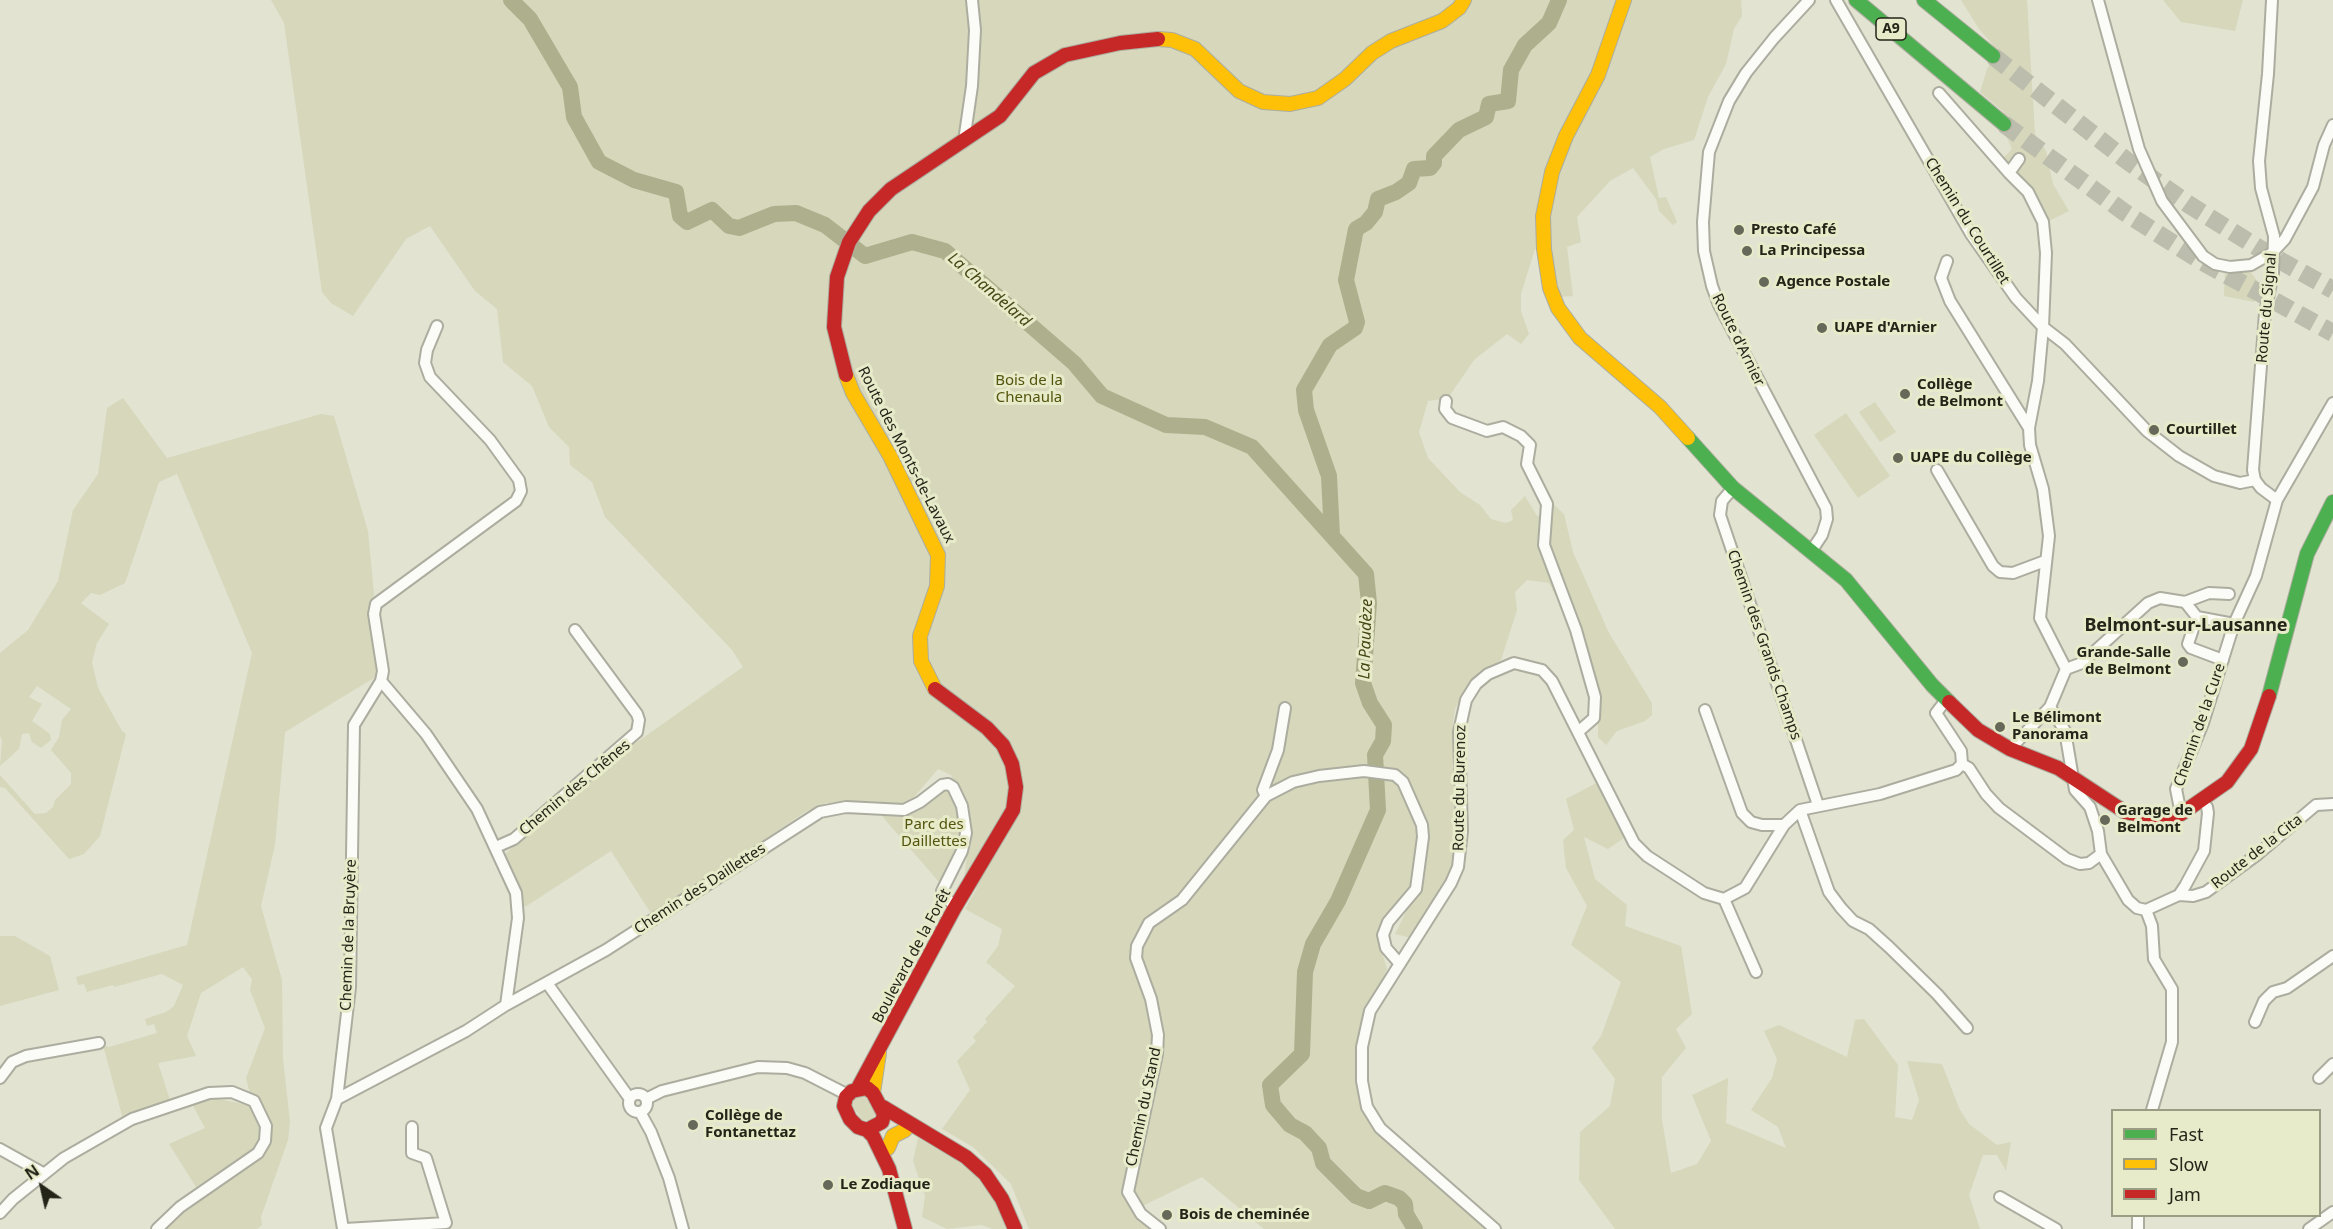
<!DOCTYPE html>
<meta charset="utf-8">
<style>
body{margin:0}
#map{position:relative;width:2333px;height:1229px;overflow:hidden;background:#e2e3d1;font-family:"Noto Sans",sans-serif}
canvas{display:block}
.legend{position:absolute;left:2111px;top:1109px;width:210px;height:108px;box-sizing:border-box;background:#e8ebc9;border:2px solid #9a9c83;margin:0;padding:8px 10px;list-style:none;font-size:18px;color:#242519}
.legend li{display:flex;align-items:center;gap:12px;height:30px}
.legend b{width:30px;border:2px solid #9a9c83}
.north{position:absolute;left:12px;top:1157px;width:60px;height:60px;-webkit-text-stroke:4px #e8ebc9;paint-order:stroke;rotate:326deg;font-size:16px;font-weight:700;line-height:24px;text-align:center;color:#242519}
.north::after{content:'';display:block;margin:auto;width:21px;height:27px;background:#242519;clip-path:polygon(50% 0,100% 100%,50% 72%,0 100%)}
</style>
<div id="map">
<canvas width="2333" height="1229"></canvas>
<ul class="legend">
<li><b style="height:8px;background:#4caf50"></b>Fast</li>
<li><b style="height:8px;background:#ffc107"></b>Slow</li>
<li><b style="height:8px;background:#c62828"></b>Jam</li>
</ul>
<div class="north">N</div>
</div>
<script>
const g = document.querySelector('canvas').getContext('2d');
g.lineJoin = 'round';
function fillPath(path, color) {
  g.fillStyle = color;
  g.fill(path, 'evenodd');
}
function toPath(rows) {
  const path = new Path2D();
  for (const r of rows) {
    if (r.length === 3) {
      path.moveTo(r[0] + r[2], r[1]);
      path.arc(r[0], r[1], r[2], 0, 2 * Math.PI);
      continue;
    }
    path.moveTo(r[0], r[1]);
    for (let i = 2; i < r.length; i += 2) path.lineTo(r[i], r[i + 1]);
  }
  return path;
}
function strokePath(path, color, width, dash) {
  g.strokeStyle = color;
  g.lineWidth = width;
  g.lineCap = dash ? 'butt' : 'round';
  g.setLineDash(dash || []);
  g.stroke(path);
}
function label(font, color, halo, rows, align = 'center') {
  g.font = font + ' "Noto Sans",sans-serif';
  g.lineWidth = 6;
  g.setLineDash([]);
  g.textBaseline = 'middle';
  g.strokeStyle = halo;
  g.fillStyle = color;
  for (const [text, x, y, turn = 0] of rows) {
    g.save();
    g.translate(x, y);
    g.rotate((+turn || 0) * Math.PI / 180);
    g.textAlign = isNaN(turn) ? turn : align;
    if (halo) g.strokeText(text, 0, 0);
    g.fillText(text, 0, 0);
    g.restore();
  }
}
const green = toPath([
 [271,0,1741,0,1742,16,1734,29,1726,64,1708,97,1694,140,1664,149,1650,157,1659,198,1666,197,1677,222,1673,225,1659,211,1656,199,1633,168,1610,181,1577,217,1581,242,1567,247,1573,296,1560,297,1552,266,1535,249,1521,294,1521,311,1529,334,1521,344,1507,334,1474,360,1448,398,1428,401,1419,432,1428,458,1460,492,1480,505,1491,519,1506,523,1513,520,1511,510,1525,496,1537,516,1551,515,1553,504,1564,514,1573,552,1609,633,1652,703,1652,715,1645,721,1617,731,1606,745,1598,737,1598,694,1591,666,1549,583,1527,580,1515,592,1517,610,1501,660,1479,672,1465,689,1455,709,1453,723,1455,846,1454,863,1447,878,1411,938,1395,934,1407,910,1397,905,1382,919,1379,927,1377,936,1387,969,1359,1031,1356,1077,1359,1098,1365,1114,1376,1130,1488,1229,1264,1229,1202,1177,1132,1211,1151,1229,1029,1229,1011,1184,973,1147,942,1129,970,1090,957,1061,976,1041,973,1037,987,1022,985,1019,1015,986,986,962,998,946,1002,929,965,909,977,888,964,880,971,820,951,775,938,769,915,796,901,804,862,801,826,803,805,812,652,915,611,851,525,907,503,856,563,801,626,750,743,667,732,650,605,517,592,482,570,465,569,447,549,427,532,386,503,362,497,309,475,291,430,226,406,239,353,316,331,303,322,292,284,23],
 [1961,0,2027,0,2035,134,2046,151,2053,184,2069,211,2047,222,2034,192,2002,159,2012,149,2005,133,2004,112,1980,92,1987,69,1998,51,1979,29],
 [2163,0,2243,0,2235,31,2181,22],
 [2250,271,2258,282,2254,302,2224,296,2225,273,2235,274],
 [123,398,167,458,321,414,334,416,368,531,374,594,371,613,377,676,285,732,275,845,261,906,282,980,283,1059,290,1122,288,1140,261,1217,262,1225,257,1229,161,1229,180,1211,251,1163,259,1143,249,1152,196,1187,169,1144,205,1128,192,1104,214,1098,248,1105,255,1113,246,1078,265,1028,250,990,252,979,243,967,201,993,187,1036,196,1056,158,1063,170,1100,123,1119,103,1045,109,1047,157,1033,154,1024,147,1026,145,1019,166,1012,174,1006,183,985,162,974,114,987,113,985,87,992,84,984,78,985,76,977,187,945,252,653,177,474,159,482,125,583,100,595,91,593,81,603,109,624,97,643,92,662,98,688,122,731,126,734,100,836,84,854,69,859,5,788,0,787,0,775,35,814,46,813,53,807,55,800,71,784,71,773,51,750,59,737,62,720,71,709,37,686,29,697,42,704,32,721,50,734,51,740,41,748,32,742,29,733,22,734,19,749,0,766,2,740,0,736,0,653,28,630,58,581,73,510,98,474,107,408],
 [1875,402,1896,432,1880,442,1859,412],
 [1846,413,1890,476,1858,498,1814,435],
 [1600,781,1624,838,1608,849,1584,837,1595,879,1627,905,1625,926,1681,946,1692,1014,1676,1029,1686,1048,1662,1077,1662,1120,1671,1173,1697,1164,1711,1141,1692,1095,1728,1078,1726,1123,1786,1148,1778,1127,1751,1110,1772,1078,1777,1059,1764,1031,1779,1025,1847,1057,1855,1020,1864,1019,1898,1065,1895,1117,1912,1120,1919,1100,1907,1061,1942,1064,1959,1108,1969,1124,1997,1145,2011,1142,2006,1171,1997,1155,1983,1155,1969,1195,1980,1229,1615,1229,1579,1180,1580,1132,1610,1106,1615,1079,1592,1048,1601,1036,1621,982,1571,945,1587,906,1566,868,1563,840,1574,830,1566,799],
 [947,786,958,801,963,830,958,854,939,882,881,815,906,814,923,807],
 [0,936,15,936,50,956,59,990,0,1006],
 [864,1096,875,1109,875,1115,870,1121,863,1120,852,1106,855,1098],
 [918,1138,955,1159,977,1177,997,1204,1006,1229,992,1229,982,1225,947,1229,922,1217,925,1196,913,1161]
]);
const river = toPath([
 [511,0,530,19,570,87,574,117,599,162,634,180,676,192,680,216,687,222,712,210,729,226,739,228,774,214,796,213,825,225,865,256,912,242,945,251,1074,363,1102,396,1166,425,1205,427,1252,447,1366,574,1369,603,1363,683,1370,703,1384,725,1383,741,1375,755,1378,810,1338,901,1313,944,1305,972,1302,1054,1270,1085,1273,1105,1290,1125,1305,1133,1319,1148,1323,1163,1356,1196,1369,1201,1385,1193,1399,1198,1405,1204,1406,1214,1415,1229],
 [1332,536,1329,476,1306,410,1304,390,1330,345,1355,328,1357,322,1346,280,1356,229,1366,223,1375,212,1378,199,1396,192,1409,183,1414,169,1430,168,1434,163,1434,156,1459,130,1486,117,1489,104,1508,101,1511,70,1525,45,1549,23,1559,0]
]);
const highwayTunnel = toPath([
 [1993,56,2126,160,2188,204,2265,252,2333,290],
 [2004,124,2124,212,2201,261,2333,333]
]);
const street = toPath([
 [1809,0,1774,38,1746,73,1729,101,1709,152,1703,222,1704,251,1712,286,1719,305,1826,508,1827,519,1822,535,1812,550],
 [1836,0,1971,234,2016,298,2043,327,2065,344,2147,431,2179,456,2214,476,2240,483,2255,480],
 [2098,0,2139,149,2162,201,2203,256,2215,264,2230,267,2251,265,2272,253,2285,239,2313,187,2324,145,2333,125],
 [2272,0,2268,74,2259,161,2261,188,2274,236,2273,273,2265,313,2253,470,2255,480,2261,488,2277,500],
 [1939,93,2009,173],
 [964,141,972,86,975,30,972,0],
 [1947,261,1941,278,1950,301,2029,428],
 [1446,401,1445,409,1452,418,1487,431,1503,427,1521,436,1530,445,1527,464,1547,504,1544,545,1576,630,1595,697,1594,718,1578,732],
 [1937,470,1993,566,2000,572,2013,573,2045,561],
 [1733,488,1722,501,1720,515,1818,805],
 [2229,594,2209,593,2185,602,2197,617,2234,624],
 [2197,617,2188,644,2191,648,2223,660],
 [2066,669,2082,663,2148,603,2160,598,2185,602],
 [381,681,383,671,374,614,376,604,516,501,521,491,519,480,490,440,430,377,425,363,427,350,437,326],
 [381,681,426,734,477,809,516,893,518,918,506,1005],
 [1946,700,1936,713,1961,751,1962,764],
 [2050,707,2065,731,2075,790,2090,807,2098,831,2101,854,2128,900,2137,908,2146,910,2179,895,2185,886,2204,851,2208,813,2207,807],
 [1705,710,1742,813,1751,822,1762,825,1784,825],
 [2010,749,2050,707,2066,669,2040,618,2049,536,2043,489,2030,445,2029,428,2038,381,2043,327,2046,253,2043,222,2028,192,2009,173,2019,159],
 [1962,764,1969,768,1986,794,1999,808,2067,859,2080,864,2089,863,2101,854],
 [1266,796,1263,790,1278,750,1285,708],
 [1800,810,1829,892,1841,908,1853,921,1869,929,1889,947,1937,994,1967,1028],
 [2181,814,2176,789,2203,723,2234,624,2256,576,2277,500,2333,403],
 [496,847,514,839,637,732,639,720,637,714,575,630],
 [2179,895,2193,896,2206,892,2258,854,2316,805,2333,804],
 [1724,899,1756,972],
 [2146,910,2152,926,2154,959,2172,989,2172,1042,2152,1110],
 [547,983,630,1099],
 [2255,1022,2264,1001,2273,992,2287,988,2333,956],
 [0,1078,12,1062,26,1056,99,1043],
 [2319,1078,2333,1064],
 [638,1103,9],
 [337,1099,466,1031,506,1005,606,950,820,812,846,807,904,810,920,802,942,785,948,784,953,787,962,806,966,833,962,851,942,891,944,897,956,906],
 [646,1099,662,1091,758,1067,787,1068,805,1073,848,1095],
 [640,1112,651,1132,669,1178,683,1229],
 [0,1149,43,1173],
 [2000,1197,2056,1229],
 [0,1213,13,1199,64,1158,132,1119,209,1093,232,1092,254,1101,266,1126,265,1141,258,1153,180,1207,157,1229],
 [343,1229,326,1128,337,1099,350,987,354,725,381,681],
 [345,1229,446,1223,426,1158,412,1153,412,1127],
 [1160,1229,1141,1214,1128,1192,1157,1054,1158,1035,1151,999,1136,958,1137,946,1149,923,1182,900,1266,796,1293,782,1319,776,1364,771,1395,775,1403,782,1422,825,1423,837,1416,889,1388,922,1383,935,1386,948,1400,964],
 [1495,1229,1380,1128,1367,1107,1362,1081,1362,1047,1370,1011,1451,883,1458,867,1462,831,1459,732,1466,700,1476,684,1488,674,1514,663,1542,670,1552,681,1634,843,1647,856,1704,893,1724,899,1745,888,1784,825,1800,810,1880,794,1956,770,1962,764],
 [2138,1229,2138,1216],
 [2309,1229,2333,1212]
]);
const fast = toPath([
 [1856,0,2004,124],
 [1924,0,1993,56],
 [1688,438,1733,488,1846,580,1932,685,1949,702],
 [2269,696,2307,554,2333,502]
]);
const slow = toPath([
 [1624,0,1598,75,1566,136,1552,172,1543,216,1544,249,1550,288,1558,308,1580,338,1660,407,1688,438],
 [1158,39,1172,40,1195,49,1239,91,1263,102,1290,104,1318,98,1345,79,1372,53,1391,41,1442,21,1459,8,1464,0],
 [846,375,853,393,890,456,938,555,937,586,920,636,921,661,935,689],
 [873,1093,879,1053],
 [888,1148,893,1136,905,1130]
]);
const jam = toPath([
 [846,375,834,327,837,277,849,242,869,211,891,189,1000,116,1034,73,1065,55,1120,43,1158,39],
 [1949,702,1978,730,2010,749,2058,768,2125,812,2160,818,2181,814,2227,782,2251,749,2269,696],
 [858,1088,954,909,1013,810,1016,787,1012,764,1003,745,987,728,935,689],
 [867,1088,873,1093,884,1114,882,1122,867,1130,858,1127,850,1119,844,1106,846,1097,852,1091,867,1088],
 [883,1107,966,1157,985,1174,1002,1199,1015,1229],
 [867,1130,873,1136,889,1169,905,1229]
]);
const markers = [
 [1739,230,6,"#666859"],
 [1747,251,6,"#666859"],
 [1764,282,6,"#666859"],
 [1822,328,6,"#666859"],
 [1905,394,6,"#666859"],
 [2154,430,6,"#666859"],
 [1898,458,6,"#666859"],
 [2183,662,6,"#666859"],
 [2000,727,6,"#666859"],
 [2105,820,6,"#666859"],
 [693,1125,6,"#666859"],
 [828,1185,6,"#666859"],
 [1167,1215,6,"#666859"]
];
const shields = [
 [1891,29,30]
];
const shieldNames = [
 ["A9",1891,29]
];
const streetNames = [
 ["Chemin du Courtillet",1967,221,58],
 ["Route du Signal",2267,308,-85],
 ["Route d'Arnier",1738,340,64],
 ["Route des Monts-de-Lavaux",906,455,63],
 ["Chemin des Grands Champs",1764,645,71],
 ["Chemin de la Cure",2200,725,-71],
 ["Chemin des Chênes",575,788,-40],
 ["Route du Burenoz",1460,788,-89],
 ["Route de la Cita",2257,852,-38],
 ["Chemin des Daillettes",700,889,-33],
 ["Chemin de la Bruyère",349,935,-88],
 ["Boulevard de la Forêt",912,956,-62],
 ["Chemin du Stand",1144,1107,-78]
];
const poiNames = [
 ["Presto Café",1751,230],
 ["La Principessa",1759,251],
 ["Agence Postale",1776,282],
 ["UAPE d'Arnier",1834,328],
 ["Collège",1917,385],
 ["de Belmont",1917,402],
 ["Courtillet",2166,430],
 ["UAPE du Collège",1910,458],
 ["Grande-Salle",2171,653,"right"],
 ["de Belmont",2171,670,"right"],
 ["Le Bélimont",2012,718],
 ["Panorama",2012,735],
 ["Garage de",2117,811],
 ["Belmont",2117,828],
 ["Collège de",705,1116],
 ["Fontanettaz",705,1133],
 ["Le Zodiaque",840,1185],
 ["Bois de cheminée",1179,1215]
];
const parkNames = [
 ["Bois de la",1029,381],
 ["Chenaula",1029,398],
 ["Parc des",934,825],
 ["Daillettes",934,842]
];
const waterNames = [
 ["La Chandelard",989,290,41],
 ["La Paudèze",1366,639,-88]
];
const quarterNames = [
 ["Belmont-sur-Lausanne",2186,626]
];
fillPath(green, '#d6d7bb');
strokePath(river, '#aeaf8d', 16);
strokePath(highwayTunnel, '#bcbdac', 18, [18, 9]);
strokePath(street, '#acad9f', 14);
strokePath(fast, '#acad9f', 16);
strokePath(slow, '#acad9f', 16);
strokePath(jam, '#acad9f', 16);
strokePath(street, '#fbfbf8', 10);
strokePath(fast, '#4caf50', 14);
strokePath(slow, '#ffc107', 14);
strokePath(jam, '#c62828', 14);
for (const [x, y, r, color] of markers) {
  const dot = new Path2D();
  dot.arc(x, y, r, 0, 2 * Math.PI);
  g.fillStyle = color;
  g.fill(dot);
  strokePath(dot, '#e8ebc9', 2);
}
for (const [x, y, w] of shields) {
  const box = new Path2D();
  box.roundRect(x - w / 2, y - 11, w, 22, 4.5);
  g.fillStyle = '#e8ebc9';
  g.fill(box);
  strokePath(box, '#242519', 1.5);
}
label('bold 14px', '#242519', null, shieldNames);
label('15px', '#242519', '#e8ebc9', streetNames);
label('bold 15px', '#242519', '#e8ebc9', poiNames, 'left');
label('15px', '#53540d', '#e8ebc9', parkNames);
label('italic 16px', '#454613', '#e8ebc9', waterNames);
label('bold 18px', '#242519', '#e8ebc9', quarterNames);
</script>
